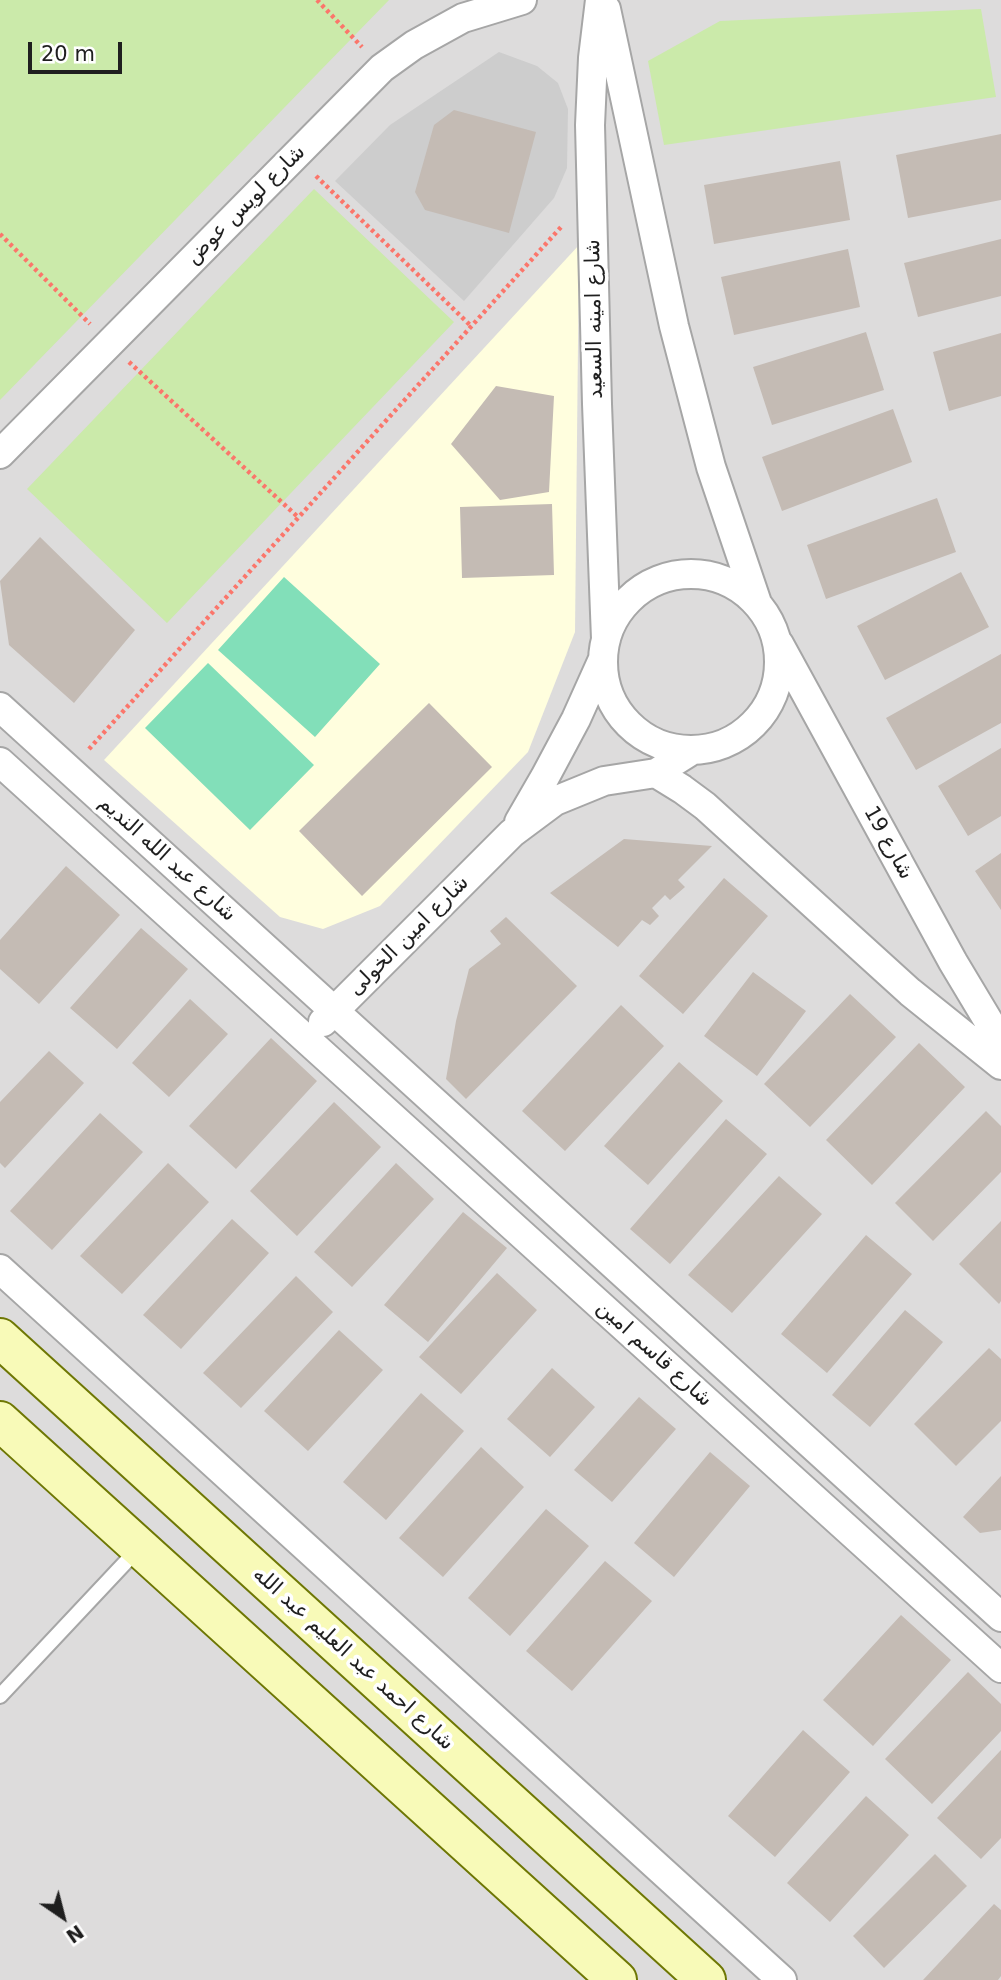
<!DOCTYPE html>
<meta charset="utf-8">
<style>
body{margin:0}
#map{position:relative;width:1001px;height:1980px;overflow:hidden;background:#f0ece5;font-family:"DejaVu Sans",sans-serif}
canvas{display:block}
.north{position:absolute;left:28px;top:1882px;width:70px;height:70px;-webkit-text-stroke:5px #fff;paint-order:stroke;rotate:145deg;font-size:19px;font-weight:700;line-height:28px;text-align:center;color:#1f1f1f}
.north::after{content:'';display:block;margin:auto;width:24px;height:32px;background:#1f1f1f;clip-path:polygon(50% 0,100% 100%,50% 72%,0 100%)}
.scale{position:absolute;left:28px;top:42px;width:94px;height:32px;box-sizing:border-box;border:4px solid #1f1f1f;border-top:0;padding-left:9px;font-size:21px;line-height:24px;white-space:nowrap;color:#1f1f1f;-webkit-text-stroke:5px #fff;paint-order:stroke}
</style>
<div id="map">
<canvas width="1001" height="1980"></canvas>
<div class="north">N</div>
<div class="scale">20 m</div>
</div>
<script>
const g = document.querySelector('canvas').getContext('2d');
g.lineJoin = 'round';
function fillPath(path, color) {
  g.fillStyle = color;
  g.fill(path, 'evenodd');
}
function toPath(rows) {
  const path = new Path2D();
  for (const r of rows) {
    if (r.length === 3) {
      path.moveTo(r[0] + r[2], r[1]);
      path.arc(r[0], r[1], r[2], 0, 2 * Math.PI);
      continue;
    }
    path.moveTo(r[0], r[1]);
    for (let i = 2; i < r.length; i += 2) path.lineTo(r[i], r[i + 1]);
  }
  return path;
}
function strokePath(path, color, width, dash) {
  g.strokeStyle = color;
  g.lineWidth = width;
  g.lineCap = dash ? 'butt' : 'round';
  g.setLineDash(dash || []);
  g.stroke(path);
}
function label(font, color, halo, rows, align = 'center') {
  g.font = font + ' "DejaVu Sans","Noto Naskh Arabic",sans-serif';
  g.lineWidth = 7;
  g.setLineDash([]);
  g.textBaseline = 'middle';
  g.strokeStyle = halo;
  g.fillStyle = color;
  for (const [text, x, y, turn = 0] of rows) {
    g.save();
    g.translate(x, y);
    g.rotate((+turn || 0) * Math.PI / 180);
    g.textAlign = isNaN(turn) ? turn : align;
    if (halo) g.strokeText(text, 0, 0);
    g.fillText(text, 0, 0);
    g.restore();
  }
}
const residential = toPath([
 [0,0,1001,0,1001,1980,0,1980]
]);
const education = toPath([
 [579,245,575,632,528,752,380,906,323,929,280,917,104,760]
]);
const religious = toPath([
 [499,52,537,66,558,83,568,109,567,168,554,198,464,301,335,181,390,125]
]);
const grass = toPath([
 [0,0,389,0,0,400],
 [981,9,996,97,664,145,648,61,720,21],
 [314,189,454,322,167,623,27,489]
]);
const pitch = toPath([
 [284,577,380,664,315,737,218,650],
 [208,663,314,765,250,830,145,728]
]);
const building = toPath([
 [454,110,536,132,509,233,425,210,415,192,434,125],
 [1001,134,1001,200,908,218,896,155],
 [840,161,850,220,714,244,704,185],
 [1001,239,1001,296,918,317,904,263],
 [848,249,860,307,734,335,721,277],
 [866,332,884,390,772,425,753,367],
 [1001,333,1001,396,949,411,933,352],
 [496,386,554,396,549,492,500,500,451,444],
 [893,409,912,462,782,511,762,457],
 [937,498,956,552,826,599,807,545],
 [552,504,554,575,462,578,460,507],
 [40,537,135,630,74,703,9,645,0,581],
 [961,572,989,627,885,680,857,626],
 [1001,654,1001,723,916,770,886,718],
 [429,703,492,767,362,896,299,831],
 [1001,748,1001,816,968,836,938,786],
 [624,839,712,846,678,880,685,887,670,900,665,895,652,908,659,916,650,925,642,920,618,947,550,893],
 [1001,853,1001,910,975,871],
 [66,866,120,915,39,1004,0,969,0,940],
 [724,878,768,916,683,1014,639,976],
 [506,917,577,986,466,1099,446,1079,456,1021,469,969,501,944,490,931],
 [141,928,188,969,117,1049,70,1008],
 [753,972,806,1011,757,1076,704,1036],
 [850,994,896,1037,810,1127,764,1084],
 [190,999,228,1034,169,1097,132,1063],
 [621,1005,664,1046,565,1151,522,1111],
 [271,1038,317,1081,236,1169,189,1126],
 [919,1043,965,1087,872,1185,826,1140],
 [49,1051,84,1083,5,1168,0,1163,0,1102],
 [679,1062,723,1101,648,1185,604,1146],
 [334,1102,381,1147,297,1236,250,1191],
 [986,1111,1001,1126,1001,1172,933,1241,895,1203],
 [100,1113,143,1152,52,1250,10,1211],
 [726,1119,767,1154,670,1264,630,1229],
 [168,1163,209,1202,122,1294,80,1256],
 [396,1163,434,1199,352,1287,314,1252],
 [779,1176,822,1214,732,1313,688,1275],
 [463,1212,507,1248,428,1342,384,1305],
 [232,1219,269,1253,181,1349,143,1315],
 [1001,1221,1001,1301,999,1304,959,1264],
 [866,1235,912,1274,827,1373,781,1334],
 [497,1273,537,1310,461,1394,419,1357],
 [296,1276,333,1312,241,1408,203,1373],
 [905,1310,943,1342,870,1427,832,1395],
 [339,1330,383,1370,308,1451,264,1411],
 [989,1348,1001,1359,1001,1421,956,1466,914,1424],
 [552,1368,595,1407,550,1457,507,1419],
 [421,1393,464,1431,386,1520,343,1482],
 [639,1397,676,1429,612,1502,574,1470],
 [481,1447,524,1487,443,1577,399,1538],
 [710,1452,750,1486,674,1577,634,1543],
 [1001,1476,1001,1530,980,1533,963,1517],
 [546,1509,589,1546,510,1636,468,1598],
 [605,1561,652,1601,572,1691,526,1651],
 [901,1615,951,1660,873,1746,823,1700],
 [968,1672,1001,1704,1001,1731,932,1804,885,1759],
 [803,1730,850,1772,775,1857,728,1816],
 [1001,1750,1001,1838,981,1859,937,1818],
 [866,1796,909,1835,830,1922,787,1883],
 [935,1854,967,1886,884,1968,853,1936],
 [994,1904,1001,1910,1001,1976,998,1980,923,1980]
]);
const path = toPath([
 [317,0,362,47],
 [316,176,471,326],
 [0,234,90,324],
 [129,362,299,518],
 [89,749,562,226]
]);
const lane = toPath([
 [0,1696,138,1549]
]);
const street = toPath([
 [600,0,593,58,590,125,597,404,606,639],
 [606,9,674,326,711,467,757,603],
 [0,454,382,68,414,45,463,18,522,0],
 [691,662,88],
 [779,644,953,962,1001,1042],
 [0,707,1001,1617],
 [0,762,1001,1668],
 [656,773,682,789,705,806,910,992,1001,1065],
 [519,822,545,777,576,719,603,659],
 [323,1022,512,833,555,801,604,781,656,773,691,751],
 [0,1269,782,1980]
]);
const secondary = toPath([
 [0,1338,706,1980],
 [0,1421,617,1980]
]);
const streetNames = [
 ["شارع لويس عوض",246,205,-45],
 ["شارع امينه السعيد",595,319,-91],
 ["شارع 19",888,843,61],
 ["شارع عبد الله النديم",167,859,42],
 ["شارع امين الخولى",409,936,-45],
 ["شارع قاسم امين",654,1354,42],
 ["شارع احمد عبد العليم عبد الله",353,1659,42]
];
fillPath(residential, '#dddcdc');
fillPath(education, '#fffede');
fillPath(religious, '#cdcdcd');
fillPath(grass, '#cbeaaa');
fillPath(pitch, '#82dfb9');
fillPath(building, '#c4bbb4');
strokePath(lane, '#a6a6a6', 18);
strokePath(street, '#a6a6a6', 32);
strokePath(secondary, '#6e7704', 42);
strokePath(path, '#fb766b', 4.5, [3.5, 3.5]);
strokePath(lane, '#fff', 14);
strokePath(street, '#fff', 28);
strokePath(secondary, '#f8fab8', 38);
label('21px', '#1f1f1f', '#fff', streetNames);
</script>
